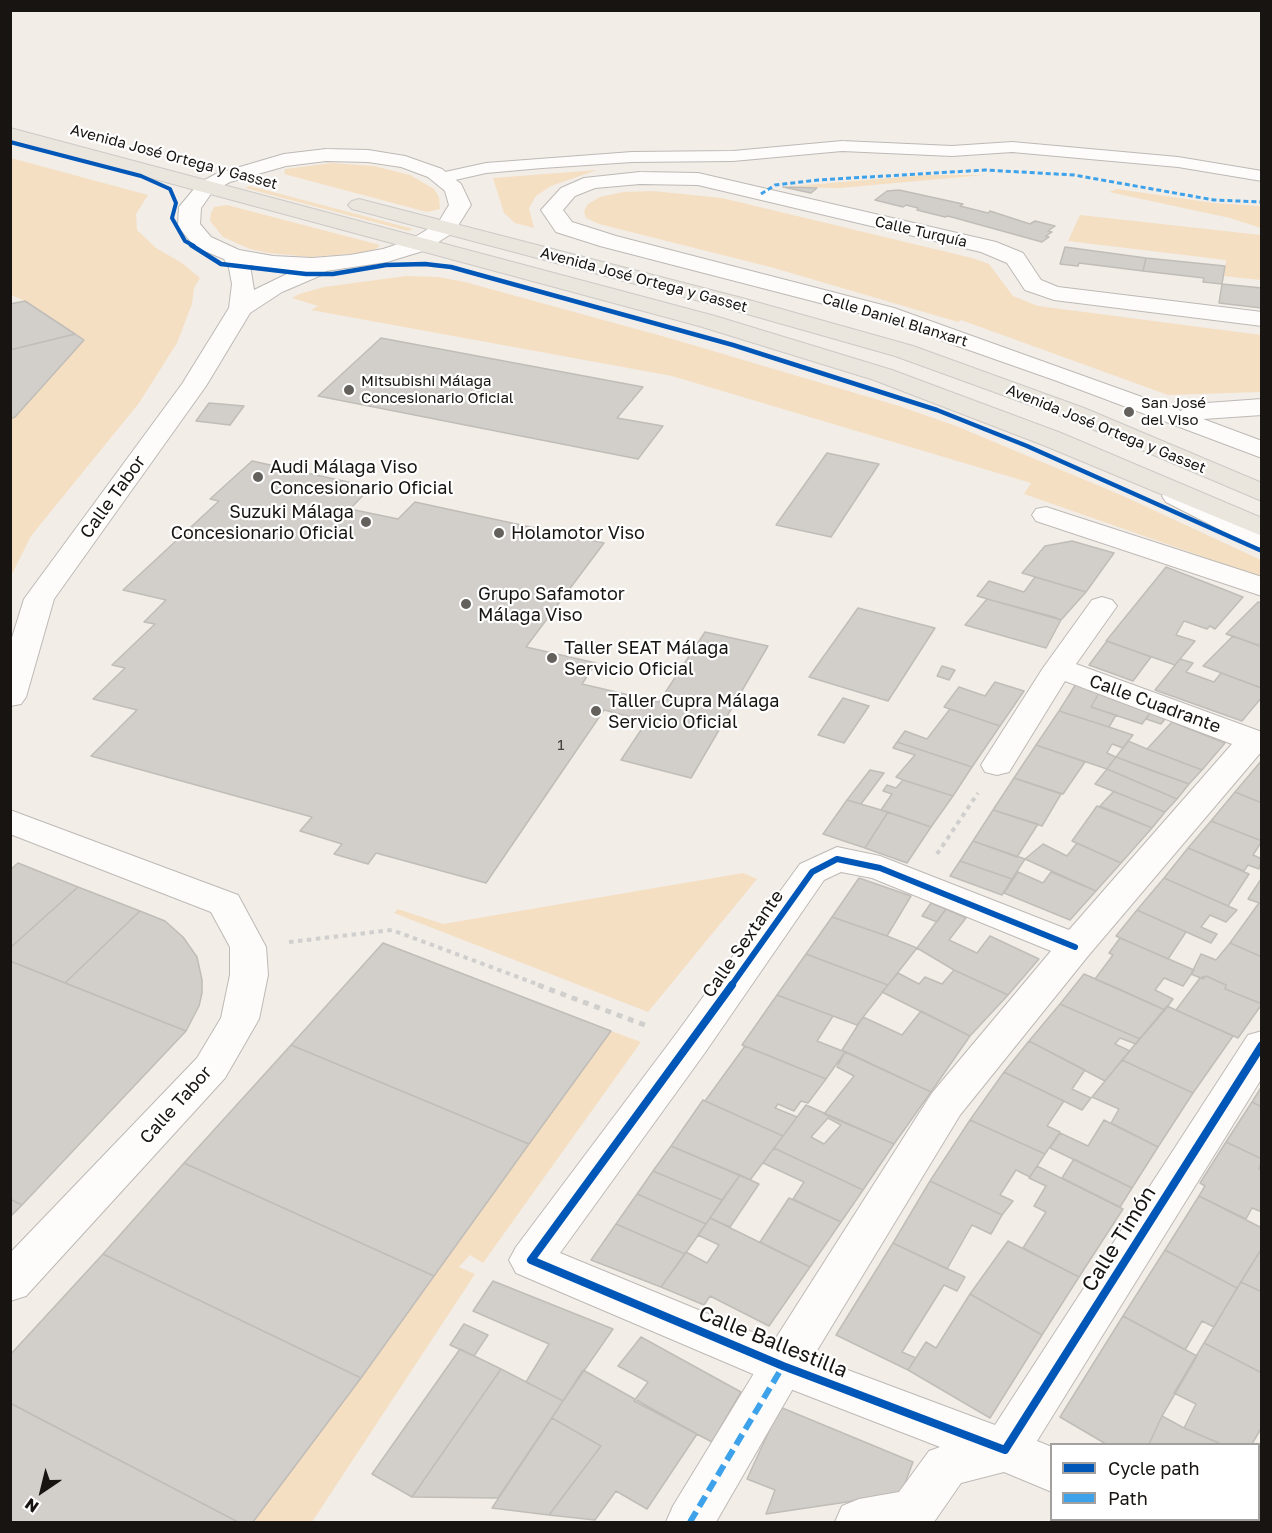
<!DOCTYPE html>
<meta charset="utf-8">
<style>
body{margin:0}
#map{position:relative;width:1272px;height:1533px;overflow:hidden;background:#f2ede7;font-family:"Golos Text",sans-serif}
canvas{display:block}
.frame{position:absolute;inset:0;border:12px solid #171411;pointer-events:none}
.legend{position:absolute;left:1050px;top:1443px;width:210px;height:78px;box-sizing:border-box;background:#fff;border:2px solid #a2a1a0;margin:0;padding:8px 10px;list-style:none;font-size:18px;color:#171411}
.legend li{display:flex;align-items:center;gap:12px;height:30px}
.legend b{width:30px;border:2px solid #a2a1a0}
.north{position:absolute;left:12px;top:1461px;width:60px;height:60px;-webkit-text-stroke:4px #fff;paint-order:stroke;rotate:215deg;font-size:16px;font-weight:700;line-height:24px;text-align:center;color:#171411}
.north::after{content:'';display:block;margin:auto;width:21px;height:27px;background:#171411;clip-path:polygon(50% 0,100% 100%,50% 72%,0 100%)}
</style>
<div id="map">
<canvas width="1272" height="1533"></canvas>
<div class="frame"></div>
<ul class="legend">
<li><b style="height:8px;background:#0057b8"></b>Cycle path</li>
<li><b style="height:8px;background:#3da2ea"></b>Path</li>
</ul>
<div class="north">N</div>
</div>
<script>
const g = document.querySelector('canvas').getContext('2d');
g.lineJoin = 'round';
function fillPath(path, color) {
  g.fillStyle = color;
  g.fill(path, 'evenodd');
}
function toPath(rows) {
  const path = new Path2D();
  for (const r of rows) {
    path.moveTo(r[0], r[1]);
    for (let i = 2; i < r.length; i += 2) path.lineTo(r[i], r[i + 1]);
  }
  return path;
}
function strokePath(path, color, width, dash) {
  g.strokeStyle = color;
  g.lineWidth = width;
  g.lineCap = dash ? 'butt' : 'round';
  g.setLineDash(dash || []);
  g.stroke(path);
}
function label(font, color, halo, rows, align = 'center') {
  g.font = font + ' "Golos Text",sans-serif';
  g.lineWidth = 4.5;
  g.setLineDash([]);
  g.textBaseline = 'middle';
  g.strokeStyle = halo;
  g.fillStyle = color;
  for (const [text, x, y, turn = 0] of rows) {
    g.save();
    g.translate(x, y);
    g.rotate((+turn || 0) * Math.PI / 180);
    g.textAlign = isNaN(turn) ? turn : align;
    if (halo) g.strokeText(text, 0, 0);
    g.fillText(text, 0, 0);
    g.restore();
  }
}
const green = toPath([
 [11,158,148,195,136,214,137,230,156,248,182,263,200,278,194,288,192,304,177,343,139,403,31,536,11,576,11,419,15,417,84,340,25,301,11,295],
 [332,163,374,166,410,175,434,189,439,197,440,209,427,212,284,174,285,169],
 [597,170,551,186,536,196,529,208,534,228,515,223,504,213,493,178],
 [926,175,984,175,840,188,783,187],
 [250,186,413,229,408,231,245,188],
 [1117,189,1214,203,1261,206,1261,228,1230,218,1109,192],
 [653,191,722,198,972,258,989,264,1013,296,1038,306,1261,335,1261,392,1168,395,961,320,958,322,774,268,599,224,586,218,584,211,588,204,600,197,623,192],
 [227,205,380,245,375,250,359,253,311,257,268,253,250,249,223,237,210,221,211,213,214,207],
 [1080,215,1261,235,1261,280,1224,276,1226,260,1068,241],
 [406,276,438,277,465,282,669,338,899,406,956,426,1121,495,1261,560,1261,577,1024,494,1031,483,672,376,311,310,318,306,292,298,299,294,324,287],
 [743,873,757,879,648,1012,394,913,398,909,443,924],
 [611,1031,641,1042,483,1263,470,1255,459,1267,475,1274,312,1522,253,1522]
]);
const building = toPath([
 [783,187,817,188,811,193,783,187],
 [899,190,963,204,960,206,988,213,990,211,1030,224,1035,221,1055,226,1048,231,1052,232,1046,236,1049,237,1042,242,948,216,945,217,917,210,918,208,906,205,903,207,875,200,887,191,899,190],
 [1065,247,1146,258,1143,271,1079,263,1078,266,1060,264,1065,247],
 [1146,258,1225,266,1222,284,1203,282,1204,278,1143,271,1146,258],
 [1222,284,1262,288,1262,308,1219,303,1222,284],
 [25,301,75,334,10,350,10,304,25,301],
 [75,334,84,340,15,417,10,419,10,350,75,334],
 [381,338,643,387,617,418,663,426,638,459,318,396,381,338],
 [209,403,244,406,230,425,196,421,209,403],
 [827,453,879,464,831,537,776,525,827,453],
 [252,461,371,487,350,509,398,519,415,502,604,543,526,647,596,663,582,684,659,702,705,632,768,646,691,778,621,760,647,721,604,710,486,883,376,853,368,864,334,854,342,844,300,831,312,817,91,756,137,710,93,699,125,668,112,665,155,624,144,622,166,600,123,590,219,501,210,499,252,461],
 [1072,541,1114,553,1086,592,1022,573,1045,546,1072,541],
 [1166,567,1243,597,1215,629,1210,626,1207,629,1184,621,1176,635,1195,641,1175,665,1106,641,1166,567],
 [1035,577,1086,592,1061,620,977,596,989,581,1024,592,1035,577],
 [987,599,1054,617,1061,620,1046,648,965,625,987,599],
 [1258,602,1262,603,1262,642,1258,645,1226,634,1258,602],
 [858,608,935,628,888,701,809,677,858,608],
 [1233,636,1262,647,1261,688,1203,666,1233,636],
 [1107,641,1151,657,1133,681,1089,665,1107,641],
 [1180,659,1193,663,1186,672,1214,682,1221,673,1262,688,1262,697,1242,721,1155,690,1180,659],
 [942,666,955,670,949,680,937,676,942,666],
 [995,682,1024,691,1000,726,944,707,959,687,985,696,995,682],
 [1076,684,1099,693,1091,707,1116,715,1109,727,1059,711,1076,684],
 [1099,693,1150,713,1142,724,1091,707,1099,693],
 [843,698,869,706,844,743,818,735,843,698],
 [950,709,1000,726,972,767,897,742,905,731,927,739,950,709],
 [1059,711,1109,727,1133,735,1123,748,1112,744,1107,753,1116,757,1107,769,1036,745,1059,711],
 [1150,713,1165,719,1161,724,1146,719,1150,713],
 [1172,722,1225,743,1202,770,1147,749,1172,722],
 [1128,741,1147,749,1202,770,1189,784,1116,757,1128,741],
 [897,742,972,767,953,796,903,780,896,777,915,755,893,748,897,742],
 [1036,745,1085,762,1063,794,1014,778,1036,745],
 [1116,757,1142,767,1189,784,1177,799,1107,769,1116,757],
 [1262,760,1262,803,1235,792,1262,760],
 [1107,769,1126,777,1177,799,1165,812,1095,784,1107,769],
 [870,770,884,773,861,804,847,800,870,770],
 [1014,778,1061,794,1042,826,993,810,1014,778],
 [903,780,953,796,931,827,881,810,892,794,883,791,887,785,896,788,903,780],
 [1114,791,1115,792,1165,812,1152,828,1100,806,1114,791],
 [1235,792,1262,803,1262,841,1211,821,1235,792],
 [847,800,888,812,865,848,823,834,847,800],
 [1097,806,1152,828,1121,863,1072,841,1097,806],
 [993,810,1038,824,1017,857,973,841,993,810],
 [888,812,931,827,907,863,865,848,888,812],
 [1211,821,1262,841,1253,855,1262,859,1259,869,1248,865,1244,871,1188,848,1211,821],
 [973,841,1025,859,1012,879,960,861,973,841],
 [1077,843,1121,863,1096,891,1025,859,1043,844,1067,856,1077,843],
 [1188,848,1249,874,1228,906,1164,878,1188,848],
 [960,861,1012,879,1002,895,950,876,960,861],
 [18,863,78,887,10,948,10,870,18,863],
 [1018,872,1043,883,1051,872,1096,891,1070,920,1004,893,1018,872],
 [859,878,911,896,887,936,832,917,859,878],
 [1164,878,1237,910,1226,922,1210,915,1201,927,1217,934,1211,943,1137,910,1164,878],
 [1261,879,1262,879,1262,904,1248,899,1261,879],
 [78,887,140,911,65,983,10,961,10,948,78,887],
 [931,903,946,909,937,922,922,916,931,903],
 [1259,903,1262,904,1262,957,1230,943,1259,903],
 [946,909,966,918,949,940,977,953,990,936,1039,959,1008,995,954,970,917,948,946,909],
 [1137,910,1186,932,1168,959,1116,936,1137,910],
 [140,911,165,921,183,937,197,957,202,980,202,993,199,1006,186,1031,65,983,140,911],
 [832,917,887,936,917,948,888,985,806,954,832,917],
 [1120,938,1194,970,1183,986,1164,978,1155,990,1173,999,1165,1010,1095,979,1113,955,1109,953,1120,938],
 [383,943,611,1031,529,1144,291,1045,383,943],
 [1230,943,1262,957,1262,1004,1225,989,1226,985,1206,976,1203,979,1191,974,1201,954,1216,960,1230,943],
 [806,954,888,985,857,1025,777,995,806,954],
 [10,961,186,1031,22,1205,10,1199,10,961],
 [954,970,1008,995,970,1036,882,992,898,973,919,984,925,977,942,984,954,970],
 [1084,974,1119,989,1165,1010,1140,1039,1060,1004,1084,974],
 [1206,976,1226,985,1225,989,1262,1004,1238,1038,1176,1010,1200,978,1206,976],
 [777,995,833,1016,817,1041,845,1052,826,1079,742,1045,777,995],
 [1060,1004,1140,1039,1136,1044,1120,1038,1115,1044,1130,1051,1105,1081,1029,1041,1060,1004],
 [1167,1006,1233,1036,1193,1093,1122,1060,1167,1006],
 [921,1011,970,1036,931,1092,842,1050,863,1017,902,1035,921,1011],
 [1029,1041,1085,1070,1072,1089,1091,1098,1082,1110,1004,1072,1029,1041],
 [291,1045,529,1144,434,1276,184,1163,291,1045],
 [745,1046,826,1079,808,1103,801,1101,794,1111,778,1104,775,1108,797,1117,783,1136,705,1101,745,1046],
 [845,1052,931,1092,894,1144,824,1114,854,1076,837,1067,845,1052],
 [1122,1060,1193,1093,1158,1147,1111,1123,1119,1109,1092,1097,1122,1060],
 [1004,1072,1064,1101,1047,1126,1060,1132,1045,1154,970,1120,1004,1072],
 [1262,1086,1262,1107,1252,1102,1262,1086],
 [703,1100,783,1136,750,1180,671,1146,703,1100],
 [1252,1102,1262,1107,1262,1159,1226,1142,1252,1102],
 [806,1105,894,1144,863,1190,774,1148,806,1105],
 [828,1118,841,1125,824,1144,811,1137,828,1118],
 [970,1120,1045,1154,1030,1177,1016,1170,1000,1195,1013,1201,1002,1215,930,1181,970,1120],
 [1104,1120,1158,1147,1132,1188,1050,1148,1060,1133,1088,1146,1104,1120],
 [1226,1142,1262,1159,1259,1169,1262,1170,1262,1212,1252,1208,1246,1219,1199,1196,1205,1186,1200,1183,1226,1142],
 [671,1146,740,1175,722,1200,653,1171,671,1146],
 [774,1148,863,1190,841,1222,793,1199,804,1182,763,1163,774,1148],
 [1074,1159,1132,1188,1120,1207,1062,1178,1074,1159],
 [184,1163,434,1276,361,1378,103,1254,184,1163],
 [1037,1166,1123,1209,1079,1277,1023,1248,1046,1212,1034,1206,1046,1186,1029,1178,1037,1166],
 [653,1171,722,1200,706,1224,637,1194,653,1171],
 [740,1175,759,1184,730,1227,710,1218,740,1175],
 [930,1181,1002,1215,991,1234,972,1225,947,1269,893,1243,930,1181],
 [637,1194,706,1224,685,1254,616,1224,637,1194],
 [1199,1196,1262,1228,1262,1248,1237,1288,1165,1250,1199,1196],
 [789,1198,841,1222,810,1267,760,1242,789,1198],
 [10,1199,22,1205,10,1217,10,1199],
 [710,1218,810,1267,769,1326,710,1296,704,1305,661,1287,686,1252,707,1263,719,1245,698,1235,710,1218],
 [616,1224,685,1254,661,1287,591,1260,616,1224],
 [1008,1241,1079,1277,1042,1335,970,1294,1008,1241],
 [893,1243,965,1277,957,1291,944,1285,902,1352,916,1358,908,1370,836,1335,893,1243],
 [1262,1248,1262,1292,1241,1282,1262,1248],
 [1165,1250,1237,1288,1214,1327,1202,1321,1185,1350,1123,1316,1165,1250],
 [103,1254,361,1378,253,1522,238,1522,10,1403,10,1355,103,1254],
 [493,1281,613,1329,563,1401,526,1382,549,1344,473,1311,493,1281],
 [1241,1282,1262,1292,1262,1373,1204,1343,1241,1282],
 [970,1294,1042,1335,990,1418,908,1370,926,1342,936,1348,970,1294],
 [1123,1316,1197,1356,1162,1416,1149,1444,1106,1444,1060,1417,1123,1316],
 [464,1324,488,1335,474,1356,450,1345,464,1324],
 [641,1337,741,1392,712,1442,634,1401,648,1382,618,1366,641,1337],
 [1204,1343,1262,1373,1262,1427,1252,1444,1221,1444,1184,1428,1196,1404,1174,1393,1204,1343],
 [460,1349,501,1369,412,1497,372,1474,460,1349],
 [501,1369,563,1401,498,1498,412,1497,501,1369],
 [583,1370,697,1434,647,1509,616,1491,595,1520,549,1515,601,1446,552,1418,583,1370],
 [10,1403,27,1412,238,1522,10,1522,10,1403],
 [780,1407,913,1462,901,1494,766,1514,775,1490,747,1479,780,1407],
 [1162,1416,1184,1428,1221,1444,1149,1444,1162,1416],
 [552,1418,601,1446,549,1515,492,1508,552,1418]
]);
const pathFar1 = toPath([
 [937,854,978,793],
 [289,942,392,930,542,986]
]);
const path = toPath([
 [538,985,650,1027]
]);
const service = toPath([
 [842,141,952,146,1012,142,1178,157,1262,171,1262,181,1178,167,1012,152,952,156,842,151,733,161,632,162,542,168,486,173,442,183,434,178,436,174,486,163,632,152,733,151,842,141]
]);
const pedestrian = toPath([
 [783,1346,799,1352,806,1366,716,1522,666,1522,673,1506,767,1352,783,1346]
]);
const minor = toPath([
 [326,149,368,150,405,156,442,169,461,184,471,205,454,232,426,250,387,262,326,271,324,274,282,292,250,313,206,386,54,599,26,697,21,704,10,706,10,644,24,599,182,384,229,308,232,284,229,268,224,259,195,247,181,230,178,225,179,207,199,183,216,174,284,154,326,149],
 [326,161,368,162,401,167,428,177,445,191,449,205,438,223,410,240,383,249,350,255,312,258,273,256,239,250,211,237,200,224,201,208,213,191,230,182,286,166,326,161],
 [250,265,273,270,293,271,254,290,250,265],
 [640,172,698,173,996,242,1023,253,1041,280,1058,287,1262,312,1262,326,1054,300,1025,290,1007,263,981,252,698,185,640,184,595,188,575,196,563,210,572,222,616,236,894,308,1181,411,1184,407,1193,404,1262,399,1262,415,1203,419,1262,441,1262,458,1057,381,878,318,600,246,556,232,541,210,561,188,584,178,640,172],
 [1176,488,1186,490,1262,529,1262,548,1252,546,1166,502,1162,496,1166,490,1176,488],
 [1046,507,1262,577,1262,596,1036,521,1032,515,1036,509,1046,507],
 [1102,597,1112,600,1117,606,1076,664,1262,732,1262,751,1088,956,960,1115,813,1357,995,1425,1248,1035,1262,1031,1262,1078,1037,1441,1052,1447,1052,1492,1004,1472,961,1483,934,1522,835,1522,842,1506,859,1499,899,1492,929,1451,940,1447,767,1380,516,1273,509,1260,516,1247,676,1034,800,864,837,847,880,856,1069,930,1232,744,1065,681,1009,772,997,775,985,772,981,765,1043,668,1092,600,1102,597],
 [841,872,872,878,1051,951,932,1093,774,1341,560,1253,704,1054,824,880,841,872],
 [10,810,238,895,266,947,268,975,259,1019,225,1078,26,1296,10,1301,10,1253,197,1058,221,1018,230,975,230,947,211,912,10,834,10,810],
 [1258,1496,1262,1496,1262,1522,1235,1522,1234,1520,1258,1520,1258,1496]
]);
const primary = toPath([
 [10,128,715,316,892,370,1061,433,1262,518,1262,536,1043,445,874,380,699,326,10,140,10,128],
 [359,199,742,298,913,346,1084,408,1262,483,1262,501,1066,418,895,356,726,308,352,209,348,205,352,201,359,199]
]);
const quietFar1 = toPath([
 [761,194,775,185,818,180,985,170,1074,175,1214,200,1262,202]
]);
const quiet = toPath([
 [690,1522,783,1366]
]);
const cyclewayFar3 = toPath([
 [10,142,141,176,170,189,176,203,172,218,185,241,194,246]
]);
const cyclewayFar2 = toPath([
 [191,245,221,264,306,274,333,274,386,265,425,264,451,267,733,345,937,410,1027,446,1262,551]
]);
const cyclewayFar1 = toPath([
 [731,986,812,872,837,859,880,868,1075,947]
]);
const cycleway = toPath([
 [732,985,531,1260,783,1366,1005,1450,1262,1045]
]);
const markers = [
 [349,390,6,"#64605c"],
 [1129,412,6,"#64605c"],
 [258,477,6,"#64605c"],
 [366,522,6,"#64605c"],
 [499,533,6,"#64605c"],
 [466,604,6,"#64605c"],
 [552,658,6,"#64605c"],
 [596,711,6,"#64605c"]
];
const farStreetnames = [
 ["Avenida José Ortega y Gasset",174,157,15],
 ["Calle Turquía",921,232,13],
 ["Avenida José Ortega y Gasset",644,280,15],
 ["Calle Daniel Blanxart",895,320,17],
 ["Avenida José Ortega y Gasset",1106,429,22]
];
const farPoinames = [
 ["Mitsubishi Málaga",361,381],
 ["Concesionario Oficial",361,398],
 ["San José",1141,403],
 ["del Viso",1141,420]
];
const numberNames = [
 ["1",561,745]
];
const poiNames = [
 ["Audi Málaga Viso",270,467],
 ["Concesionario Oficial",270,488],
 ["Suzuki Málaga",354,512,"right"],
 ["Concesionario Oficial",354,533,"right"],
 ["Holamotor Viso",511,533],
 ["Grupo Safamotor",478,594],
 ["Málaga Viso",478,615],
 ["Taller SEAT Málaga",564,648],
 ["Servicio Oficial",564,669],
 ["Taller Cupra Málaga",608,701],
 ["Servicio Oficial",608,722]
];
const streetNames = [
 ["Calle Tabor",113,497,-54],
 ["Calle Cuadrante",1155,704,20],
 ["Calle Sextante",743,944,-55],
 ["Calle Tabor",176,1105,-48]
];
const nearStreetnames = [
 ["Calle Timón",1119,1239,-58],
 ["Calle Ballestilla",773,1342,22]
];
fillPath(green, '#f5dfc3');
fillPath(building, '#d2cec9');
strokePath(building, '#c0bdb8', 1.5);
strokePath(service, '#bdb9b5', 2);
strokePath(pedestrian, '#bdb9b5', 2);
strokePath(minor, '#bdb9b5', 2);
strokePath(primary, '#cccac7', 2);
strokePath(pathFar1, '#d0cfcd', 4, [4.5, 4.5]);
strokePath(path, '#d0cfcd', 5, [6, 6]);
fillPath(service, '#fdfcfb');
fillPath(pedestrian, '#fdfcfb');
fillPath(minor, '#fdfcfb');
fillPath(primary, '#eae5dd');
strokePath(quietFar1, '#3da2ea', 3, [5, 3]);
strokePath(quiet, '#3da2ea', 6, [12, 6]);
strokePath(cyclewayFar3, '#0057b8', 4);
strokePath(cyclewayFar2, '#0057b8', 4.5);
strokePath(cyclewayFar1, '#0057b8', 6);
strokePath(cycleway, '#0057b8', 8);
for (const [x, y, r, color] of markers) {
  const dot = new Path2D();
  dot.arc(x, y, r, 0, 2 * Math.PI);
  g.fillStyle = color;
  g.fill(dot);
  strokePath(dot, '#fff', 2);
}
label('15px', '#171411', '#fff', farStreetnames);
label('15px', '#171411', '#fff', farPoinames, 'left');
label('15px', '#46423f', null, numberNames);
label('18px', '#171411', '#fff', poiNames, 'left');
label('18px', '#171411', '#fff', streetNames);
label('21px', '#171411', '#fff', nearStreetnames);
</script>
